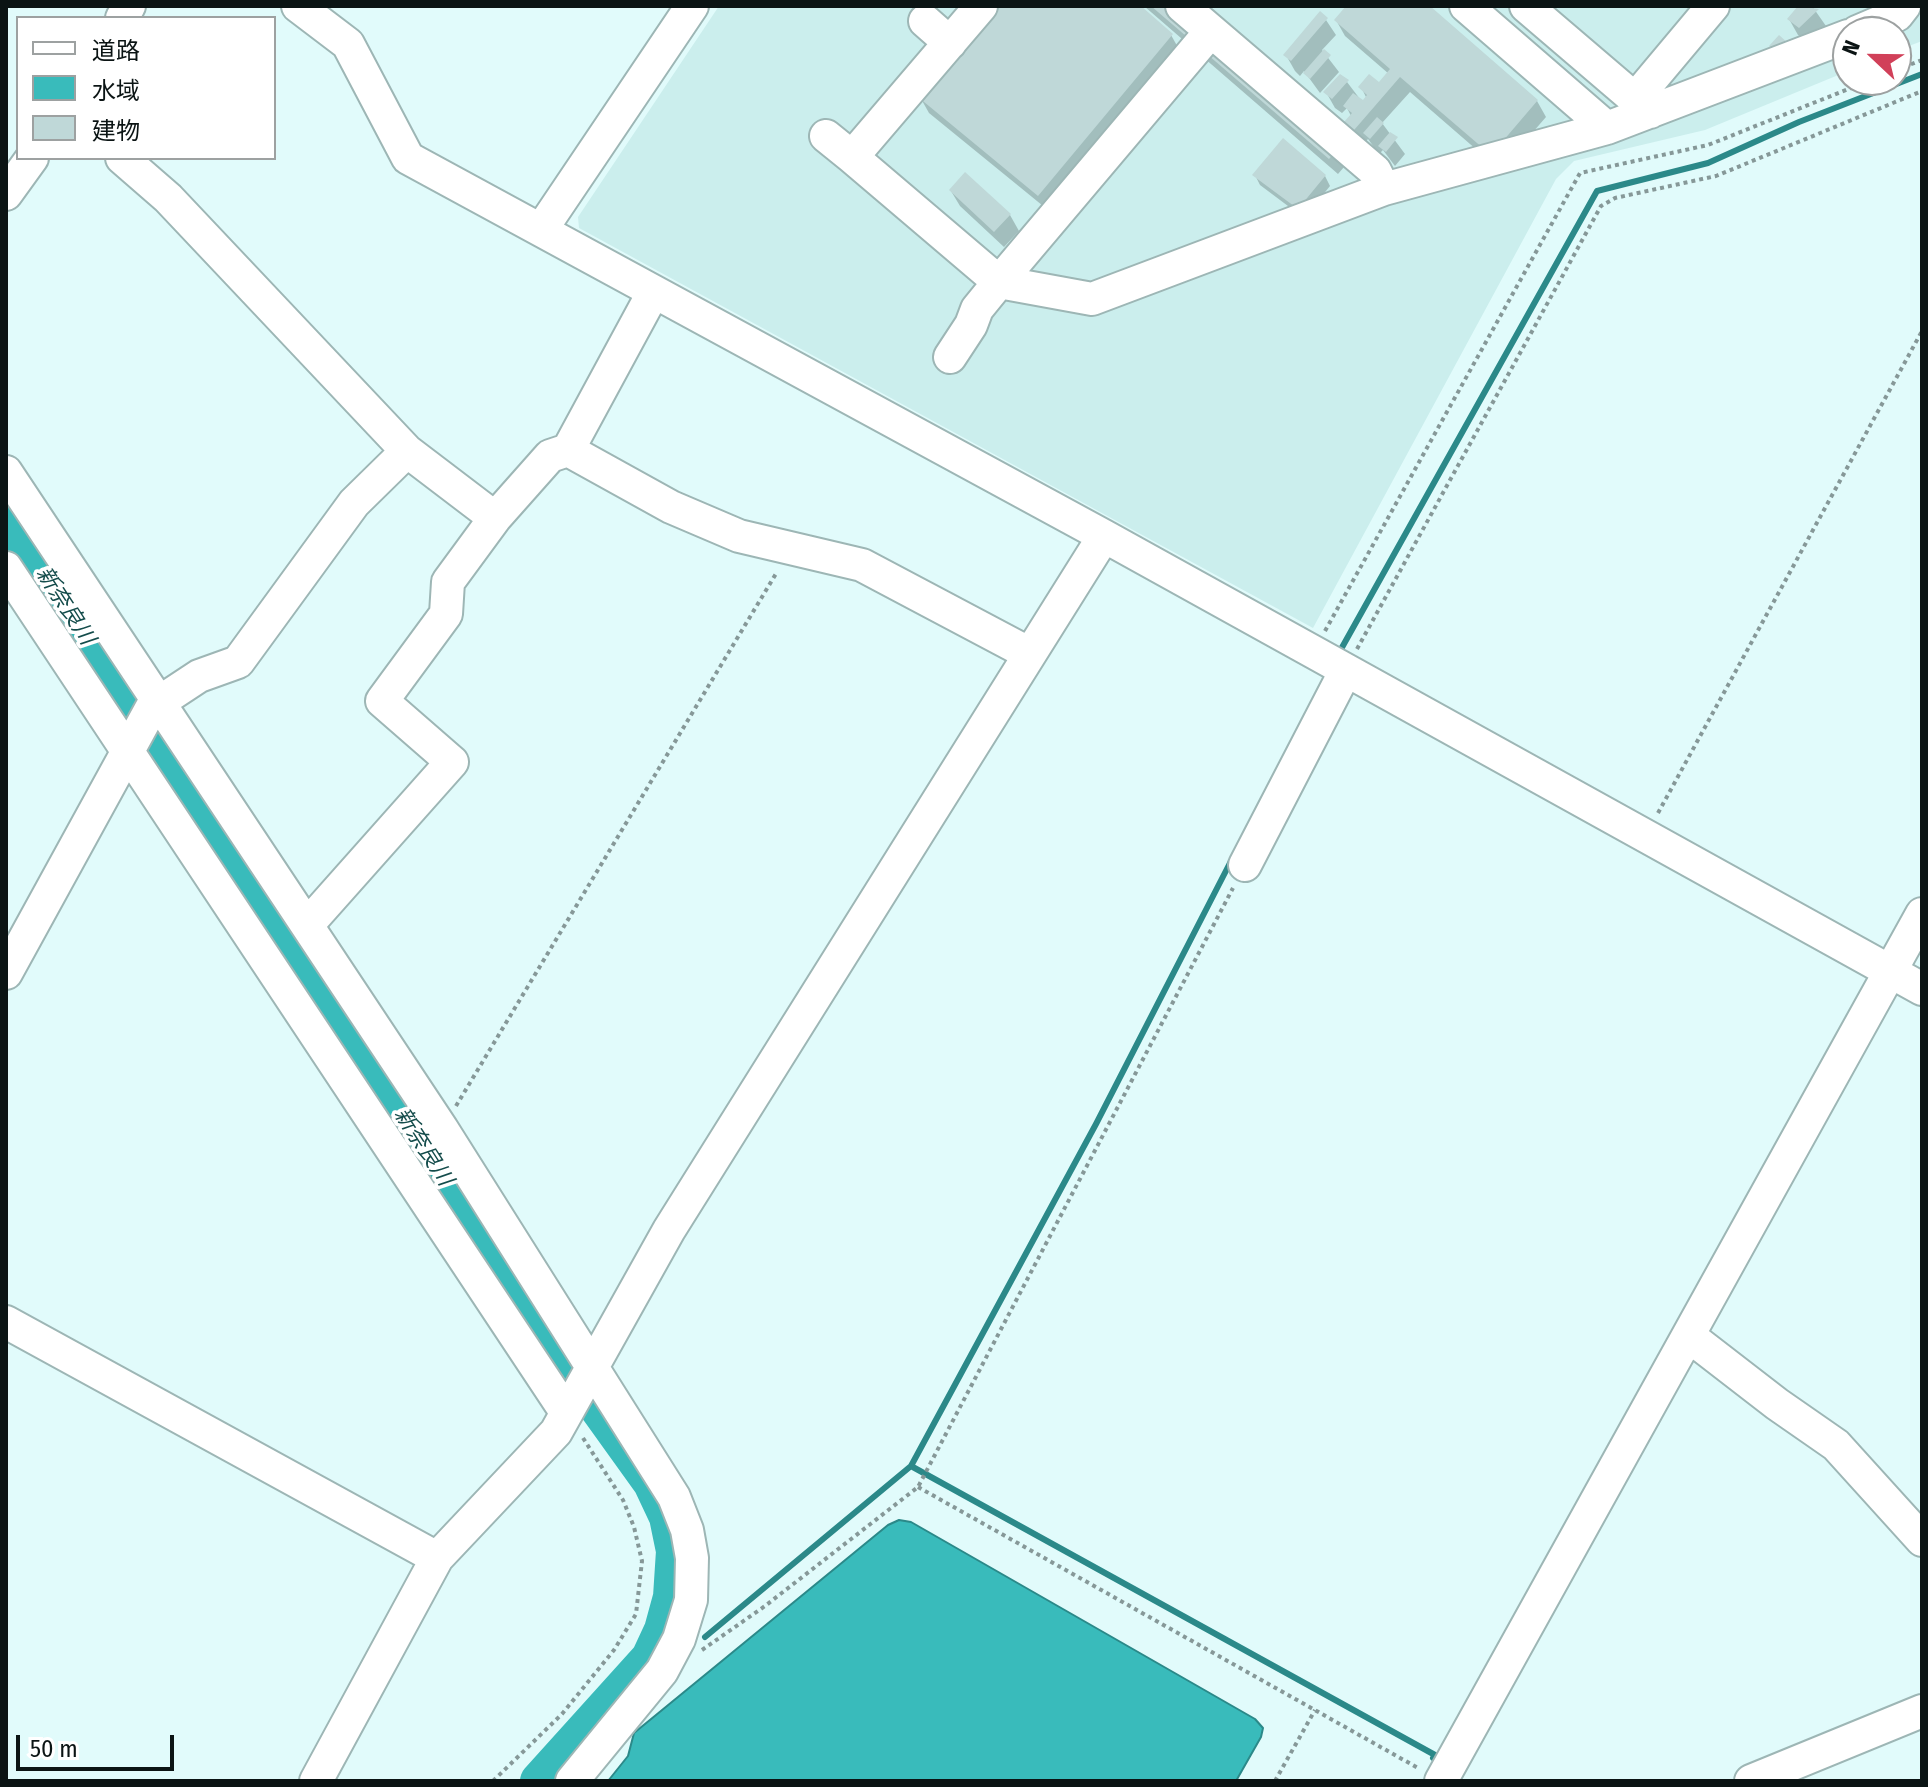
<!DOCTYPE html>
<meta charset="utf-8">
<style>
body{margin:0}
#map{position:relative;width:1928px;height:1787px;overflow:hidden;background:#e1fbfb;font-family:"Fira Sans Condensed","Noto Sans JP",sans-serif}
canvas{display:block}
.frame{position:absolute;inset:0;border:8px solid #0b1414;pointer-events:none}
.legend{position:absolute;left:16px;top:16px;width:260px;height:144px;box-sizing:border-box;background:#fff;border:2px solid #9da1a1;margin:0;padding:10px 14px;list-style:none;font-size:24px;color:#0b1414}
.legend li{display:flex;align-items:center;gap:16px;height:40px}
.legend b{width:40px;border:2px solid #9da1a1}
.north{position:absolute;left:1832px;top:16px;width:80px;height:80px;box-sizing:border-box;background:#fff;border:2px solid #9da1a1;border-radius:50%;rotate:292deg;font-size:22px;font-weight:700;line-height:32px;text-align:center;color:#0b1414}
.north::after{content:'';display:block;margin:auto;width:28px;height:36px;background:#d14059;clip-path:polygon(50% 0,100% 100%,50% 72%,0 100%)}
.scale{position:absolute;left:16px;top:1735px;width:158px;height:36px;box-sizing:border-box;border:4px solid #0b1414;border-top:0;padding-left:10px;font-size:24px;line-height:28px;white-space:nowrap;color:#0b1414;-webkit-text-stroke:6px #fff;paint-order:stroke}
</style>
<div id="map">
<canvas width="1928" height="1787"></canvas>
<div class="frame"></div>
<ul class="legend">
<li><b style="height:10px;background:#fff"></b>道路</li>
<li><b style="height:22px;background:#39bbbb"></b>水域</li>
<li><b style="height:22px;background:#bfd8d8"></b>建物</li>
</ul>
<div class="north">N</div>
<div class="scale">50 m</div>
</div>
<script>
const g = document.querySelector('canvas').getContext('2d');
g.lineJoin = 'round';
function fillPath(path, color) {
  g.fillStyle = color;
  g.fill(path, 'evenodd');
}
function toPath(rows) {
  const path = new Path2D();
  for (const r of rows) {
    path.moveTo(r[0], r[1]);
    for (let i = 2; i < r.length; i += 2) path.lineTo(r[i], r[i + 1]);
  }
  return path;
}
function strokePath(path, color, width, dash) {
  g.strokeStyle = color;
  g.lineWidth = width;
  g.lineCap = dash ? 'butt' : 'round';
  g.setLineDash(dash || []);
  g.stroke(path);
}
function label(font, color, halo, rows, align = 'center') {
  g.font = font + ' "Fira Sans Condensed","Noto Sans JP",sans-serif';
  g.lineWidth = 7;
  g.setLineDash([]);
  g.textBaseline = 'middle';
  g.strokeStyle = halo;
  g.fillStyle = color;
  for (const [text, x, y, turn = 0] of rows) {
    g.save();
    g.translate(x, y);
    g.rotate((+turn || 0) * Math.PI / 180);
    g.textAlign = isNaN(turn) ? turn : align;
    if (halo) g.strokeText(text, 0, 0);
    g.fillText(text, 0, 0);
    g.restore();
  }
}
const built = toPath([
 [719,6,1922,6,1922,41,1896,51,1896,32,1848,32,1848,71,1705,130,1574,161,1556,179,1313,628,579,228,578,217]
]);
const water = toPath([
 [899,1520,911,1522,1255,1719,1263,1728,1261,1737,1236,1781,608,1781,628,1756,634,1733,888,1525,899,1520]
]);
const shadow = toPath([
 [998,6,1139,6,1171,35,1180,51,1048,210,929,113,920,97],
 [1144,6,1166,6,1328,142,1351,116,1347,108,1342,113,1335,108,1326,92,1347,82,1363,103,1367,99,1361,87,1379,85,1389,74,1345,36,1336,20,1348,6,1427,6,1537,101,1546,117,1500,170,1410,92,1382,123,1405,154,1395,166,1383,150,1379,154,1368,139,1338,174],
 [1801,6,1812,6,1826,26,1809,43,1798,35,1789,19],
 [1326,20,1336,35,1322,50,1339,72,1320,93,1304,71,1300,76,1295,71,1286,55],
 [1255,175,1325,176,1330,186,1304,218,1260,185],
 [951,191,1010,215,1019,231,1004,247,960,206]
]);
const stream = toPath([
 [1340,651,1597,191,1708,163,1799,122,1922,74],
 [911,1466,1435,1755,1433,1758],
 [705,1637,911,1466,1096,1124,1231,861]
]);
const river = toPath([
 [6,516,573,1373,652,1483,668,1517,675,1551,672,1597,663,1630,650,1658,539,1781]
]);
const building = toPath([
 [996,6,1141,6,1173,34,1038,196,918,97],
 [1151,6,1169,6,1328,140,1352,113,1343,106,1353,93,1363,100,1367,95,1358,87,1369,74,1379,82,1390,69,1334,20,1346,6,1430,6,1538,100,1491,155,1400,77,1329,159],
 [1798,6,1819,9,1799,28,1787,19],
 [1320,11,1328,18,1291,61,1283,55],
 [1779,35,1789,44,1779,54,1769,46],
 [1324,49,1331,55,1310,79,1303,73],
 [1340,74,1349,80,1332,99,1323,92],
 [1377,117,1384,123,1370,139,1363,133],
 [1390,132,1398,137,1386,152,1378,146],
 [1283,138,1326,175,1298,209,1252,175],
 [965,172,1011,214,994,232,949,190]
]);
const path = toPath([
 [1896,70,1922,60],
 [1325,631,1580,173,1708,145,1871,80],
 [1357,649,1601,206,1615,198,1716,176,1922,91],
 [1658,813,1922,331],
 [456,1106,777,572],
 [918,1487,1418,1768],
 [702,1650,765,1606,918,1487,1233,888],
 [493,1781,562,1714,614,1650,636,1614,642,1561,634,1527,623,1500,583,1438],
 [1275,1781,1315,1710]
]);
const minor = toPath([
 [298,6,348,44,408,158,1104,536,1922,989],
 [981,6,852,157,999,282,1211,31],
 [1182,6,1375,171,1384,189],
 [1466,6,1607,128],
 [1526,6,1650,112],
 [122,18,129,6],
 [925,21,950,43],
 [1857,32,1897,15,1904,6],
 [1635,99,1713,6],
 [826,136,852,157],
 [122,158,168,198,407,451,495,518,550,456,568,450,653,293],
 [6,194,32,158],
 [541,230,692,6],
 [950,357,971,325,977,309,999,282,1092,299,1384,189,1607,128,1848,36],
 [568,450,671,507,739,536,862,565,1030,654],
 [6,472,442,1129,674,1497,687,1530,692,1558,691,1600,679,1639,662,1671,572,1781],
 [6,568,566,1412],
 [1245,865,1345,672],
 [308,924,452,762,382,701,446,614,448,582,495,518],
 [6,973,152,707,199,676,238,662,354,503,407,451],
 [6,1322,437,1558],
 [1689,1336,1777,1404,1836,1445,1922,1540],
 [316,1781,437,1558,556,1432,669,1230,1104,536],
 [1441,1781,1922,914],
 [1751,1781,1922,1711]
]);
const waterNames = [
 ["新奈良川",65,606,57],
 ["新奈良川",423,1147,57]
];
fillPath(built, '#cbeeed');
fillPath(water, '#39bbbb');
strokePath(water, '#2b8989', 2);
fillPath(shadow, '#0003');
strokePath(stream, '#2b8989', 6);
strokePath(river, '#39bbbb', 38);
fillPath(building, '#bfd8d8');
strokePath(minor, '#9db6b5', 36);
strokePath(path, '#869898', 4, [4, 4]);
strokePath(minor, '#fff', 32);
label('italic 22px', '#144c4b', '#fff', waterNames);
</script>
